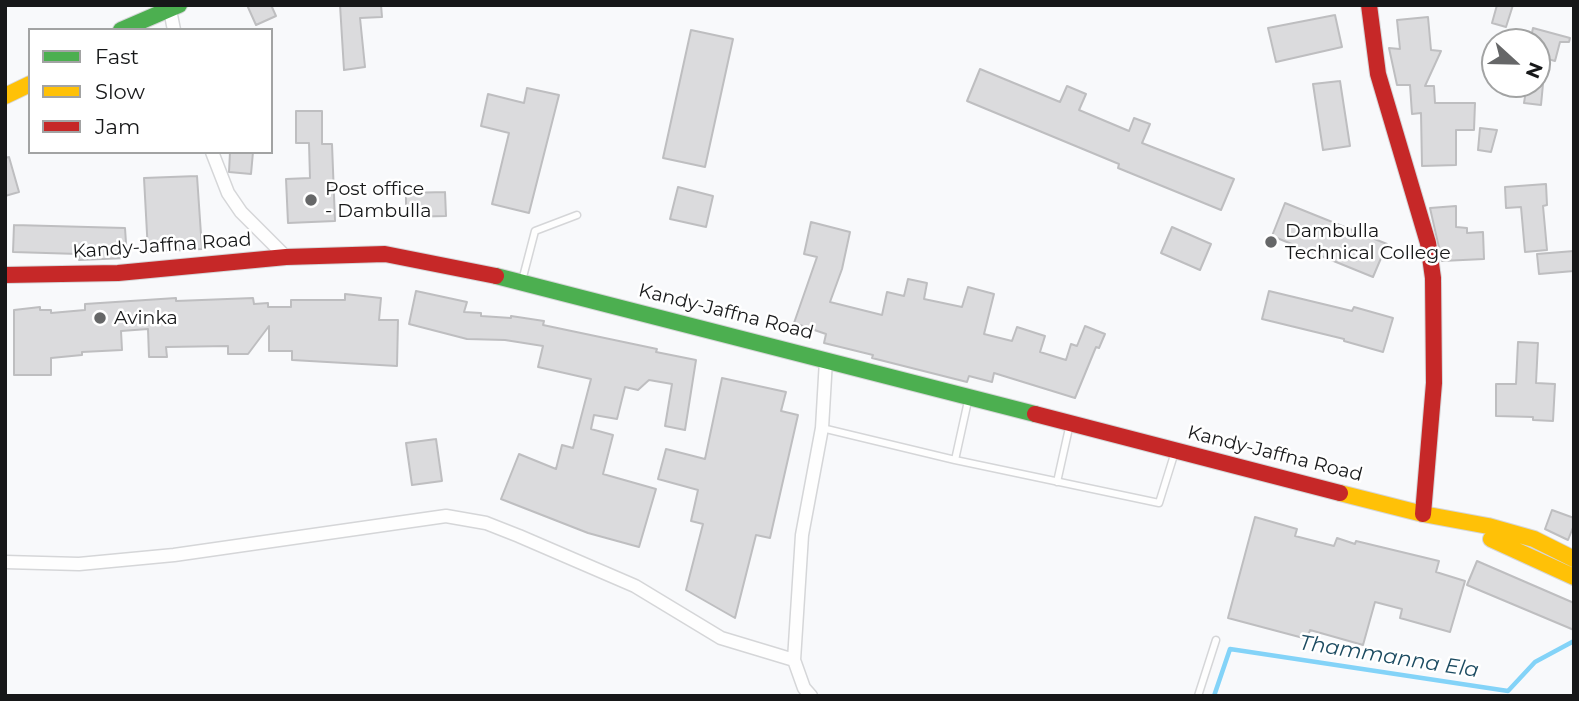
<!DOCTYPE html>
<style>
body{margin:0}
#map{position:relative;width:1579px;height:701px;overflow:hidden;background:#f8f9fb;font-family:Montserrat,sans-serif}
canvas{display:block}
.frame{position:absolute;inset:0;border:7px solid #171819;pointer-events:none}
.legend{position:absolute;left:28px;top:28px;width:245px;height:126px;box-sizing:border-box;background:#fff;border:2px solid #a2a3a3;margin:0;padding:9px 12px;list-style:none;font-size:21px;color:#171819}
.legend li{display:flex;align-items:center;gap:14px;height:35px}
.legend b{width:35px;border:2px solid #a2a3a3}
.north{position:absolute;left:1481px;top:28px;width:70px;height:70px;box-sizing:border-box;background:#fff;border:2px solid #a2a3a3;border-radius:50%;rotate:112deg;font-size:19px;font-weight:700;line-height:28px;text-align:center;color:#171819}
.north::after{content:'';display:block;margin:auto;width:24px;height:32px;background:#666768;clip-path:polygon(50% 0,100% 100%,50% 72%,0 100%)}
</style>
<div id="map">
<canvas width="1579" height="701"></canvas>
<div class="frame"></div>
<ul class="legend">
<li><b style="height:9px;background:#4caf50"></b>Fast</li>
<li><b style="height:9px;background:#ffc107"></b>Slow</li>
<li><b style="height:9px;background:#c62828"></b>Jam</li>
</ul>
<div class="north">N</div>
</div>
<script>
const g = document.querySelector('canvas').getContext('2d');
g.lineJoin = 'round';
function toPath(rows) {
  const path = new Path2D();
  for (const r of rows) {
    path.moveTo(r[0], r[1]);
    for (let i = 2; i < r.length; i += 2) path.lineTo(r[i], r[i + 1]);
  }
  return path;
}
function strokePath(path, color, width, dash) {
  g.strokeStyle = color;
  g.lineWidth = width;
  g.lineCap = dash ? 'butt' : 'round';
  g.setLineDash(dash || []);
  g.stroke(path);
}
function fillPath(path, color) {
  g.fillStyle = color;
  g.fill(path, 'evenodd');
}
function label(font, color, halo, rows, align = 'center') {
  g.font = font + ' Montserrat,sans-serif';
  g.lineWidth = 5;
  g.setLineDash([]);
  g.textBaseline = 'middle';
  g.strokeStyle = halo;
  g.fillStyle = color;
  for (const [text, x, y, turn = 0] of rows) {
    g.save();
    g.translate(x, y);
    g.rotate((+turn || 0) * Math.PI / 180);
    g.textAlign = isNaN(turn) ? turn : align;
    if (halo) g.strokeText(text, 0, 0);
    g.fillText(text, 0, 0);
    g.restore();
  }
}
const stream = toPath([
 [1214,696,1230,649,1508,691,1535,662,1574,641]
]);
const building = toPath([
 [247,5,271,5,276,16,256,25,247,5],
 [340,5,381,5,382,17,360,18,365,67,344,70,340,5],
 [1497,5,1513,5,1506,27,1492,23,1497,5],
 [1335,15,1342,47,1276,62,1268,28,1335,15],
 [1428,17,1431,50,1441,51,1425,86,1434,86,1435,103,1475,103,1474,130,1456,130,1456,165,1422,166,1421,113,1412,114,1410,85,1397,85,1389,48,1400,49,1397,20,1428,17],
 [1533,28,1570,38,1569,42,1560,42,1555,61,1537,56,1537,42,1530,42,1533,28],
 [691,30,733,39,705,167,663,158,691,30],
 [980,69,1060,102,1067,86,1086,94,1079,110,1129,131,1134,118,1150,124,1142,143,1234,179,1221,210,1118,168,1119,164,967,101,980,69],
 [1340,81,1350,146,1323,150,1313,84,1340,81],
 [1527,84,1543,84,1541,105,1524,103,1527,84],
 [527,88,559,95,529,213,492,204,509,133,481,126,488,94,524,103,527,88],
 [296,111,322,111,322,144,332,144,335,221,288,223,286,179,310,178,309,143,296,143,296,111],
 [1480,128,1497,130,1491,152,1478,150,1480,128],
 [230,152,253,152,251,174,229,172,230,152],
 [9,157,19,192,5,196,5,158,9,157],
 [197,176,202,249,148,252,144,178,197,176],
 [1546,184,1547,205,1543,206,1547,250,1525,252,1521,207,1506,208,1505,187,1546,184],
 [678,187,713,196,706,227,670,219,678,187],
 [445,192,446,216,406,217,406,193,445,192],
 [1285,203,1387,244,1373,277,1272,236,1285,203],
 [1456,206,1456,227,1467,228,1467,233,1483,232,1484,259,1442,261,1430,208,1456,206],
 [811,222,850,232,842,269,830,302,882,315,887,292,904,296,908,279,927,283,924,299,962,307,968,287,994,294,984,334,1012,341,1017,327,1045,336,1040,352,1066,360,1071,344,1077,346,1085,326,1105,334,1099,348,1096,347,1075,398,994,373,992,382,969,376,967,382,872,358,873,355,824,343,826,334,794,323,817,257,804,254,811,222],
 [14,225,125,228,127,258,79,260,79,254,13,252,14,225],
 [1172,227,1211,244,1200,270,1161,253,1172,227],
 [1574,251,1574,271,1539,274,1537,254,1574,251],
 [416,291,467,302,464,312,481,313,481,316,511,318,511,316,544,321,543,325,657,349,656,352,696,360,685,430,665,426,672,384,649,380,638,390,625,387,617,419,594,415,591,429,613,435,603,474,656,489,639,547,588,533,501,499,519,454,556,469,562,445,573,448,591,379,538,367,543,346,505,340,467,339,409,324,416,291],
 [1269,291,1352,311,1354,307,1393,318,1383,352,1344,341,1344,339,1262,319,1269,291],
 [345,294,381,298,379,320,398,320,397,366,292,360,292,351,269,351,269,326,248,354,228,354,228,346,166,347,167,357,149,357,148,329,121,331,122,350,82,352,82,355,51,358,51,375,14,375,14,310,40,307,40,310,51,310,51,313,85,310,85,304,176,298,176,301,253,298,254,304,268,303,268,307,291,307,291,300,345,300,345,294],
 [1518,342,1538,343,1536,383,1555,384,1553,421,1533,420,1533,417,1496,416,1496,384,1516,384,1518,342],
 [722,378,786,392,781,411,798,415,770,538,756,535,735,618,686,590,703,524,691,521,698,490,658,479,666,449,705,459,722,378],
 [436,439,442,481,412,485,406,443,436,439],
 [1552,510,1574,518,1574,525,1568,540,1545,529,1552,510],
 [1255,517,1297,529,1295,536,1334,546,1337,538,1355,544,1356,541,1439,561,1436,572,1465,581,1450,632,1400,618,1402,609,1375,602,1363,645,1310,630,1307,639,1228,618,1255,517],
 [1477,561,1574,603,1574,630,1467,585,1477,561]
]);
const lane = toPath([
 [523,277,535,231,577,215],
 [822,428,955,460,1159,503,1174,455],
 [955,460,968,401],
 [1057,482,1069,428],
 [1198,696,1216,640]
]);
const street = toPath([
 [170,10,174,30],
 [212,152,228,193,241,212,285,256],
 [5,562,79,564,174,555,446,516,486,523,519,536,635,586,721,638,794,660,804,688,811,696],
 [794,660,802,535,822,428,826,360]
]);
const fast = toPath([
 [121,30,179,5],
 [496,276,1035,414]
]);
const slow = toPath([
 [5,96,30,84],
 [1340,493,1423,514,1488,526,1534,539,1574,559],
 [1491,539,1574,577]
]);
const jam = toPath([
 [1369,5,1378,74,1428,243,1433,278,1434,383,1423,514],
 [5,275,118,273,286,257,385,254,496,276],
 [1035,414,1340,493]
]);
const markers = [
 [311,200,7,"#666768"],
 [1271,242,7,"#666768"],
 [100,318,7,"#666768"]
];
const poiNames = [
 ["Post office",325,189],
 ["- Dambulla",325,211],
 ["Dambulla",1285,231],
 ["Technical College",1285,253],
 ["Avinka",114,318]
];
const streetNames = [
 ["Kandy-Jaffna Road",162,246,-4],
 ["Kandy-Jaffna Road",726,312,14],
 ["Kandy-Jaffna Road",1275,454,14]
];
const waterNames = [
 ["Thammanna Ela",1389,657,9]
];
strokePath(stream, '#83d3f8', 4.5);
fillPath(building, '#dbdbdd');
strokePath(building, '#bebec0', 2);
strokePath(lane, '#d5d6d8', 9);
strokePath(street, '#d5d6d8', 15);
strokePath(fast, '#d5d6d8', 18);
strokePath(slow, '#d5d6d8', 18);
strokePath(jam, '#d5d6d8', 18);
strokePath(lane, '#fefefe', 6);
strokePath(street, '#fefefe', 12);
strokePath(fast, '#4caf50', 16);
strokePath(slow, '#ffc107', 16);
strokePath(jam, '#c62828', 16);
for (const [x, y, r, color] of markers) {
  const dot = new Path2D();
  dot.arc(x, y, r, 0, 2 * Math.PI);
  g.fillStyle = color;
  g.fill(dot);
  strokePath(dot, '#fff', 2.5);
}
label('19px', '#171819', '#fff', poiNames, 'left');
label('19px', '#171819', '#fff', streetNames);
label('italic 21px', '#1c4b61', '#fff', waterNames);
</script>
